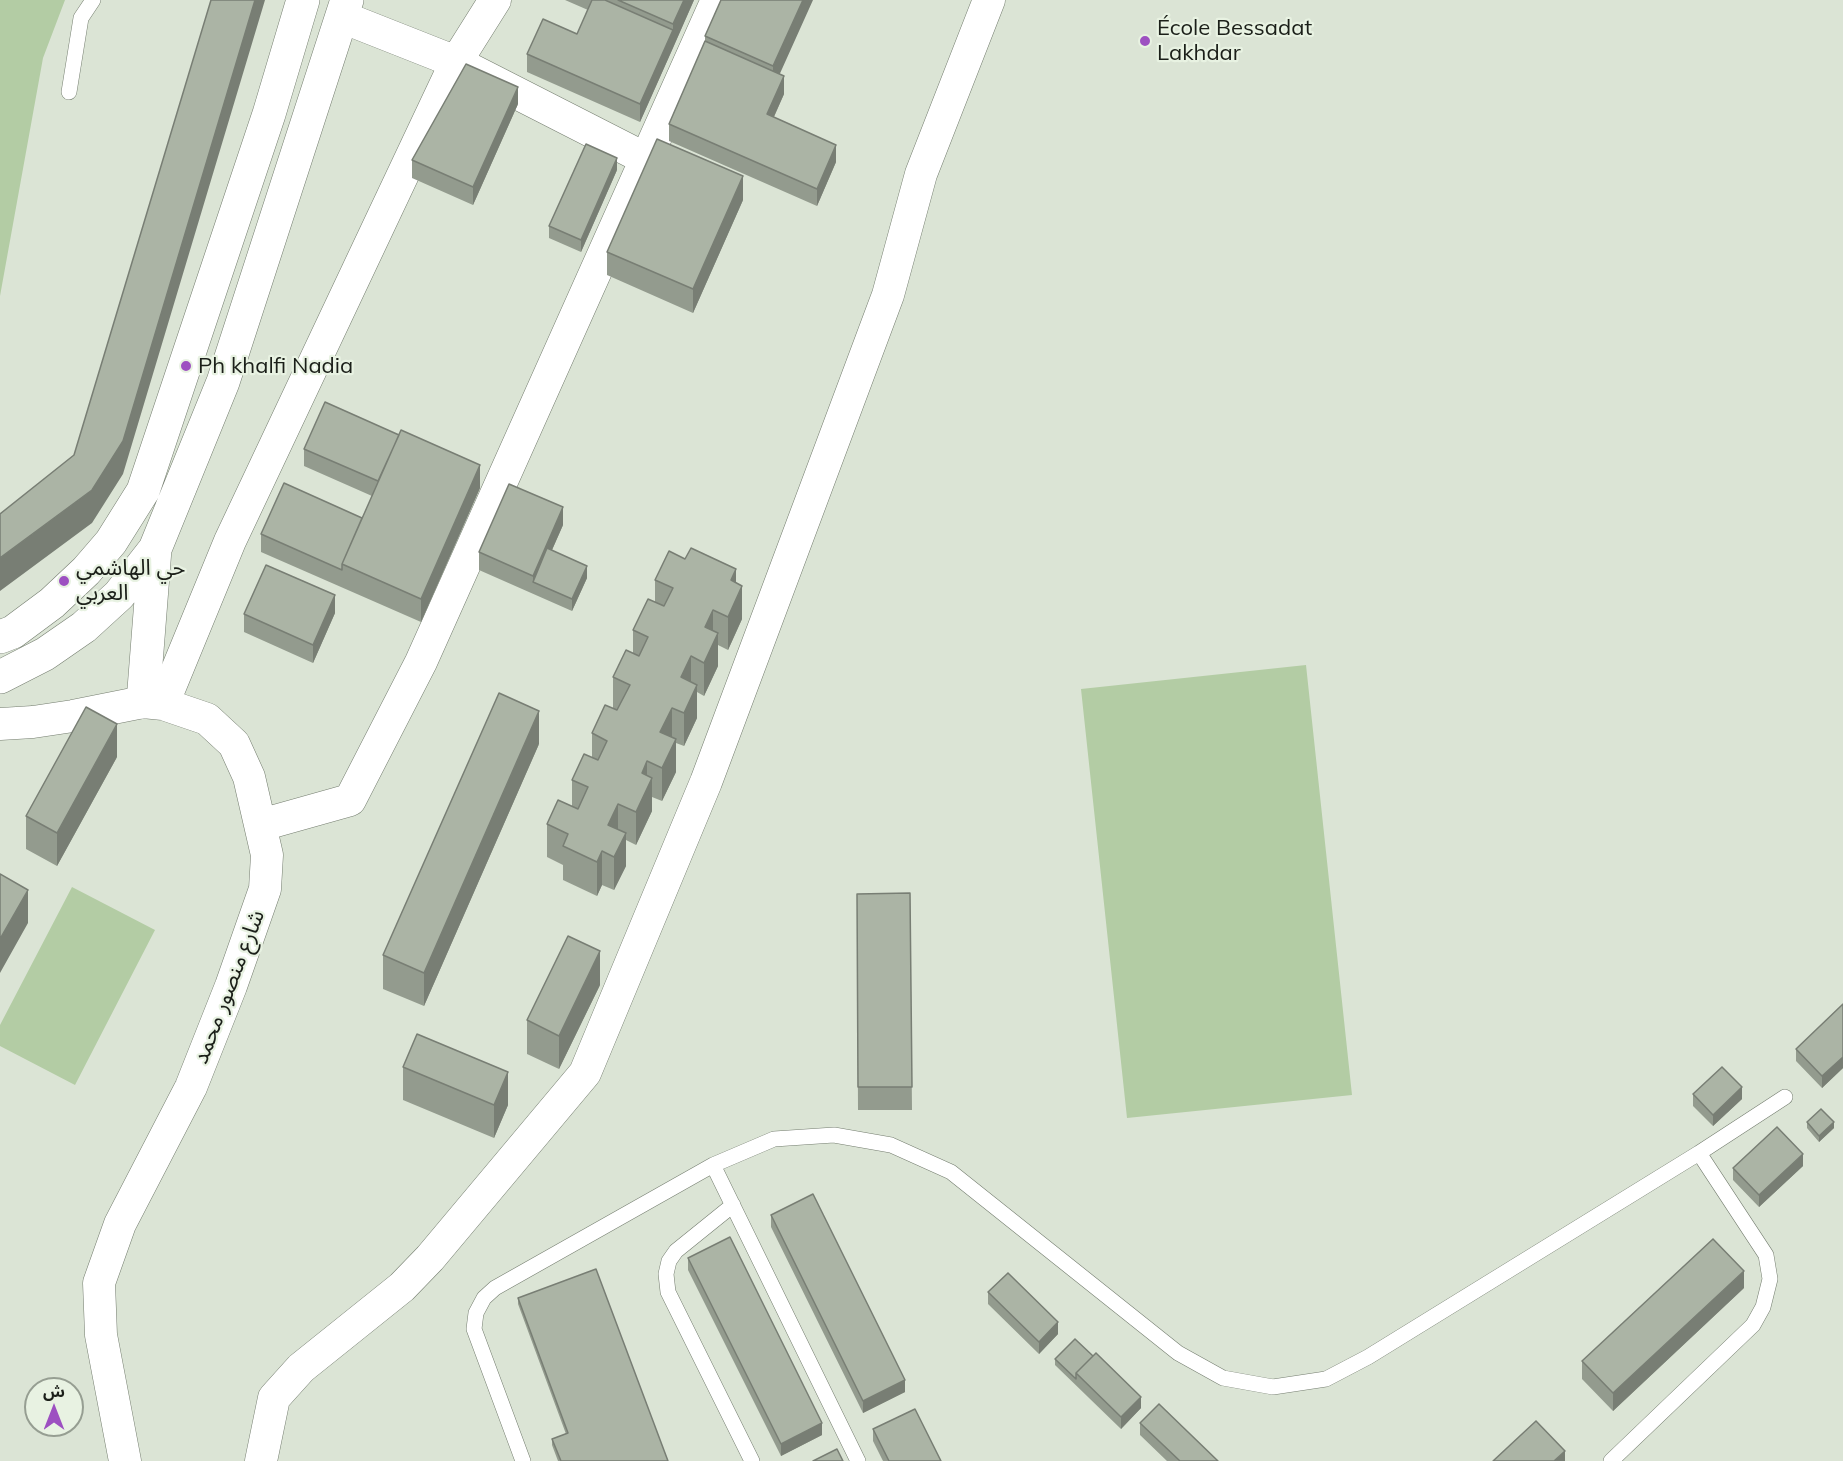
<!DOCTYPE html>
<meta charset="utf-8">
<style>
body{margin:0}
#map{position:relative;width:1843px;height:1461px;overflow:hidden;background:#dbe4d5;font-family:Mulish,"Noto Sans Arabic",sans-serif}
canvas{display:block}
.north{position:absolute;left:24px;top:1377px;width:60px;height:60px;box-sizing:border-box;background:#e8f2e2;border:2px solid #969e92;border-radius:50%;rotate:0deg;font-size:16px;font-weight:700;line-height:24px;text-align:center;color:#1b1f19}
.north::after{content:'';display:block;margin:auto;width:21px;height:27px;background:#9d50c1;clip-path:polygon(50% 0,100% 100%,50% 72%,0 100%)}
</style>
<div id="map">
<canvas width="1843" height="1461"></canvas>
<div class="north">ش</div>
</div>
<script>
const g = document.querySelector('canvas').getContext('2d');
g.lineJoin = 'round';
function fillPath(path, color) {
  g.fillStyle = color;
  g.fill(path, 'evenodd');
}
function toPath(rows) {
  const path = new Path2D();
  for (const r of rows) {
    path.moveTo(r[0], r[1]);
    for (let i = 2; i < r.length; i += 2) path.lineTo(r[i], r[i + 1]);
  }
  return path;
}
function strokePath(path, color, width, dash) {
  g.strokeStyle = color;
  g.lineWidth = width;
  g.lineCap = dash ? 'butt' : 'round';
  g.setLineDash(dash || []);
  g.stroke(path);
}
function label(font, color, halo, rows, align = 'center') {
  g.font = font + ' Mulish,"Noto Sans Arabic",sans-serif';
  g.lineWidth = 4.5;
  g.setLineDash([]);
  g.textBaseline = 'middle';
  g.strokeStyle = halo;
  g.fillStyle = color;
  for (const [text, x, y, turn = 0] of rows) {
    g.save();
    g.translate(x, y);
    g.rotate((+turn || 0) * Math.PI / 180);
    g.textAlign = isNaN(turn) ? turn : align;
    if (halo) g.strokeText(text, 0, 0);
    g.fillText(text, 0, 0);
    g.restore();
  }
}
const green = toPath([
 [0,0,65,0,43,58,0,296],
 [1306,665,1352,1095,1127,1118,1081,689],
 [72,887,155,930,75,1085,0,1046,0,1025]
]);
const service = toPath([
 [69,92,81,18,93,0],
 [713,1165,858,1461],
 [733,1205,676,1251,669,1261,666,1274,668,1292,752,1461],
 [523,1461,474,1329,476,1313,484,1298,495,1288,713,1165,774,1139,834,1135,891,1145,951,1172,1178,1353,1223,1378,1273,1387,1326,1379,1368,1357,1699,1153,1785,1097],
 [1611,1461,1753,1325,1763,1307,1770,1279,1766,1255,1699,1153]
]);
const minor = toPath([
 [342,17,456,62,646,159],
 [163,704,230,541,456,62,495,0],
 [0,724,33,722,73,716,143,702,163,704,207,719,234,744,249,777,267,855,265,889,231,986,191,1087,120,1224,99,1283,101,1335,125,1461],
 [261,825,350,800,421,662,717,0],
 [261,1461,274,1398,301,1368,402,1287,430,1258,585,1073,706,782,888,295,921,174,989,0]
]);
const tertiary = toPath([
 [0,637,13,632,52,603,86,571,111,542,143,491,269,114,303,0],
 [0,677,45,654,84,627,119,595,155,549,223,382,347,0],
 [143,702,155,549]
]);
const wall = toPath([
 [565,0,694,0,640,122,527,72,527,54,577,34,588,10],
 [721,0,780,74,784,94,774,117,836,162,817,206,669,141,669,124,705,41,705,36],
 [518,104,473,205,412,178,412,160],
 [617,170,581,252,549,238,549,226],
 [743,200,693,313,607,275,607,252],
 [304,449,480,488,421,622,261,552,261,534,362,518,372,496,304,466],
 [563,525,552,550,587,578,572,611,479,570,479,552],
 [655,580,736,583,742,619,728,650,718,645,718,666,704,696,697,692,697,718,684,746,676,743,676,772,662,801,652,797,652,811,636,845,626,840,626,866,614,890,602,885,597,896,563,880,563,865,547,857,547,824,572,806,572,780,592,757,592,733,613,709,613,677,633,653,633,630,655,602],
 [335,613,313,663,244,632,244,614],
 [539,744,424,1006,383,989,383,955],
 [117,757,57,866,26,849,26,816],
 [910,893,912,1110,858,1110,857,894],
 [600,985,559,1069,527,1054,527,1020],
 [1843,1004,1843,1068,1822,1088,1796,1061,1796,1049],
 [403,1067,508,1105,494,1138,403,1100],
 [1693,1094,1742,1099,1713,1126,1693,1106],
 [1807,1122,1834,1128,1819,1142,1807,1128],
 [1803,1166,1759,1207,1733,1180,1733,1168],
 [771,1215,905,1392,863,1413,771,1227],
 [688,1258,822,1435,781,1456,688,1270],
 [1744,1288,1613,1411,1582,1379,1582,1361],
 [988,1292,1058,1334,1039,1354,988,1304],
 [518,1298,668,1461,558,1461,552,1445,552,1439,566,1434,518,1304],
 [1093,1356,1141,1408,1121,1429,1055,1365,1055,1359],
 [1140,1423,1218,1461,1167,1461,1140,1435],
 [873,1429,941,1461,883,1461,873,1441]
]);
const shadedWall = toPath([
 [255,0,265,0,123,474,92,523,0,591,0,558,92,490],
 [684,0,694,0,673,48,673,24],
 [803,0,813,0,773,89,773,66],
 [673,30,673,48,640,122,640,104],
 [784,76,784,94,767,132,767,114],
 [518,87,518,104,473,205,473,187],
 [836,145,836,162,817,206,817,189],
 [617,158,617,170,581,252,581,240],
 [743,176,743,200,693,313,693,289],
 [480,465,480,488,421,622,421,599],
 [563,507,563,525,537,584,533,582,533,594,533,576],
 [587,566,587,578,572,611,572,599],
 [736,569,736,600,742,586,742,619,728,650,728,617,731,580],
 [335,595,335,613,313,663,313,645],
 [713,610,713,643,705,627],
 [718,633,718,666,704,696,704,663],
 [691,656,691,689,681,677],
 [697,685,697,718,684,746,684,713],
 [672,708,672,741,660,732],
 [539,711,539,744,424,1006,424,973],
 [117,724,117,757,57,866,57,833],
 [676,739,676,772,662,801,662,768],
 [647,761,647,787,652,778,652,811,636,845,636,812,642,773],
 [618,804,618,837,608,825],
 [626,833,626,866,614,890,614,857],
 [602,851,602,885,597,896,597,862],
 [28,890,28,923,0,973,0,939],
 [600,951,600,985,559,1069,559,1036],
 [1843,1057,1843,1068,1822,1088,1822,1076],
 [508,1072,508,1105,494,1138,494,1105],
 [1742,1087,1742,1099,1713,1126,1713,1115],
 [1834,1122,1834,1128,1819,1142,1819,1136],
 [1803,1154,1803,1166,1759,1207,1759,1195],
 [1744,1271,1744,1288,1613,1411,1613,1393],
 [1058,1322,1058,1334,1039,1354,1039,1342],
 [905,1380,905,1392,863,1413,863,1401],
 [1141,1397,1141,1408,1121,1429,1121,1417],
 [822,1423,822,1435,781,1456,781,1444],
 [1565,1451,1565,1461,1554,1461]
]);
const building = toPath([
 [211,0,255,0,123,441,92,490,0,558,0,514,74,455,211,0],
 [592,0,605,0,673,30,640,104,527,54,543,19,577,34,592,0],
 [618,0,684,0,673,24,618,0],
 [721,0,803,0,773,66,705,36,721,0],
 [705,41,784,76,767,114,836,145,817,189,669,124,705,41],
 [466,64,518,87,473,187,412,160,466,64],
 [657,139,743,176,693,289,607,252,657,139],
 [586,144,617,158,581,240,549,226,586,144],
 [325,402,399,435,378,481,304,449,325,402],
 [401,430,480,465,421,599,342,564,401,430],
 [284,483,362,518,342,564,342,570,261,534,284,483],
 [509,484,563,507,533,576,479,552,509,484],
 [547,548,587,566,572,599,533,582,547,548],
 [691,548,736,569,731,580,742,586,728,617,713,610,705,627,718,633,704,663,691,656,681,677,697,685,684,713,672,708,660,732,676,739,662,768,647,761,642,773,652,778,636,812,618,804,608,825,626,833,614,857,602,851,597,862,563,846,568,834,547,824,558,800,578,809,588,787,572,780,584,754,598,760,607,741,592,733,605,705,617,710,630,685,613,677,626,650,639,656,648,637,633,630,648,599,664,606,673,588,655,580,669,551,685,559,691,548],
 [266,565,335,595,313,645,244,614,266,565],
 [499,693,539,711,424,973,383,955,499,693],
 [86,707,117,724,57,833,26,816,86,707],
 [0,874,28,890,0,939,0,874],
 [910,893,912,1087,858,1087,857,894,910,893],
 [568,936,600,951,559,1036,527,1020,568,936],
 [1843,1004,1843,1057,1822,1076,1796,1049,1843,1004],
 [417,1034,508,1072,494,1105,403,1067,417,1034],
 [1722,1067,1742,1087,1713,1115,1693,1094,1722,1067],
 [1821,1109,1834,1122,1819,1136,1807,1122,1821,1109],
 [1777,1127,1803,1154,1759,1195,1733,1168,1777,1127],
 [813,1194,905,1380,863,1401,771,1215,813,1194],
 [730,1237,822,1423,781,1444,688,1258,730,1237],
 [1713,1239,1744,1271,1613,1393,1582,1361,1713,1239],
 [596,1269,668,1461,561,1461,552,1439,568,1433,518,1298,596,1269],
 [1008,1273,1058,1322,1039,1342,988,1292,1008,1273],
 [1075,1339,1093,1356,1076,1373,1076,1379,1055,1359,1075,1339],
 [1096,1353,1141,1397,1121,1417,1076,1373,1096,1353],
 [1159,1404,1218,1461,1180,1461,1140,1423,1159,1404],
 [915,1409,941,1461,889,1461,873,1429,915,1409],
 [1536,1421,1565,1451,1554,1461,1493,1461,1536,1421],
 [837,1449,843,1461,813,1461,837,1449]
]);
const markers = [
 [1145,41,6,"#9d50c1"],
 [186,366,6,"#9d50c1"],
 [64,581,6,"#9d50c1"]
];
const poiNames = [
 ["École Bessadat",1157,28],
 ["Lakhdar",1157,53],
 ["Ph khalfi Nadia",198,366],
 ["حي الهاشمي",76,568],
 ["العربي",76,593]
];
const streetNames = [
 ["شارع منصور محمد",229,987,-69]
];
fillPath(green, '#b3cca4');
strokePath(service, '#747d6f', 16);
strokePath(minor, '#747d6f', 33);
strokePath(tertiary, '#747d6f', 34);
strokePath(service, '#fff', 15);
strokePath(minor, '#fff', 32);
strokePath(tertiary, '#fff', 33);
fillPath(wall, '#939b8e');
fillPath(shadedWall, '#787e74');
fillPath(building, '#abb4a5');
strokePath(building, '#787e74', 1.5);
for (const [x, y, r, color] of markers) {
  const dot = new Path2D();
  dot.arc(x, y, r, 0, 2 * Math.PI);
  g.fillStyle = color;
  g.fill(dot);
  strokePath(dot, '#e8f2e2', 2);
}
label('22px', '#1b1f19', '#e8f2e2', poiNames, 'left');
label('22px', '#1b1f19', '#e8f2e2', streetNames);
</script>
